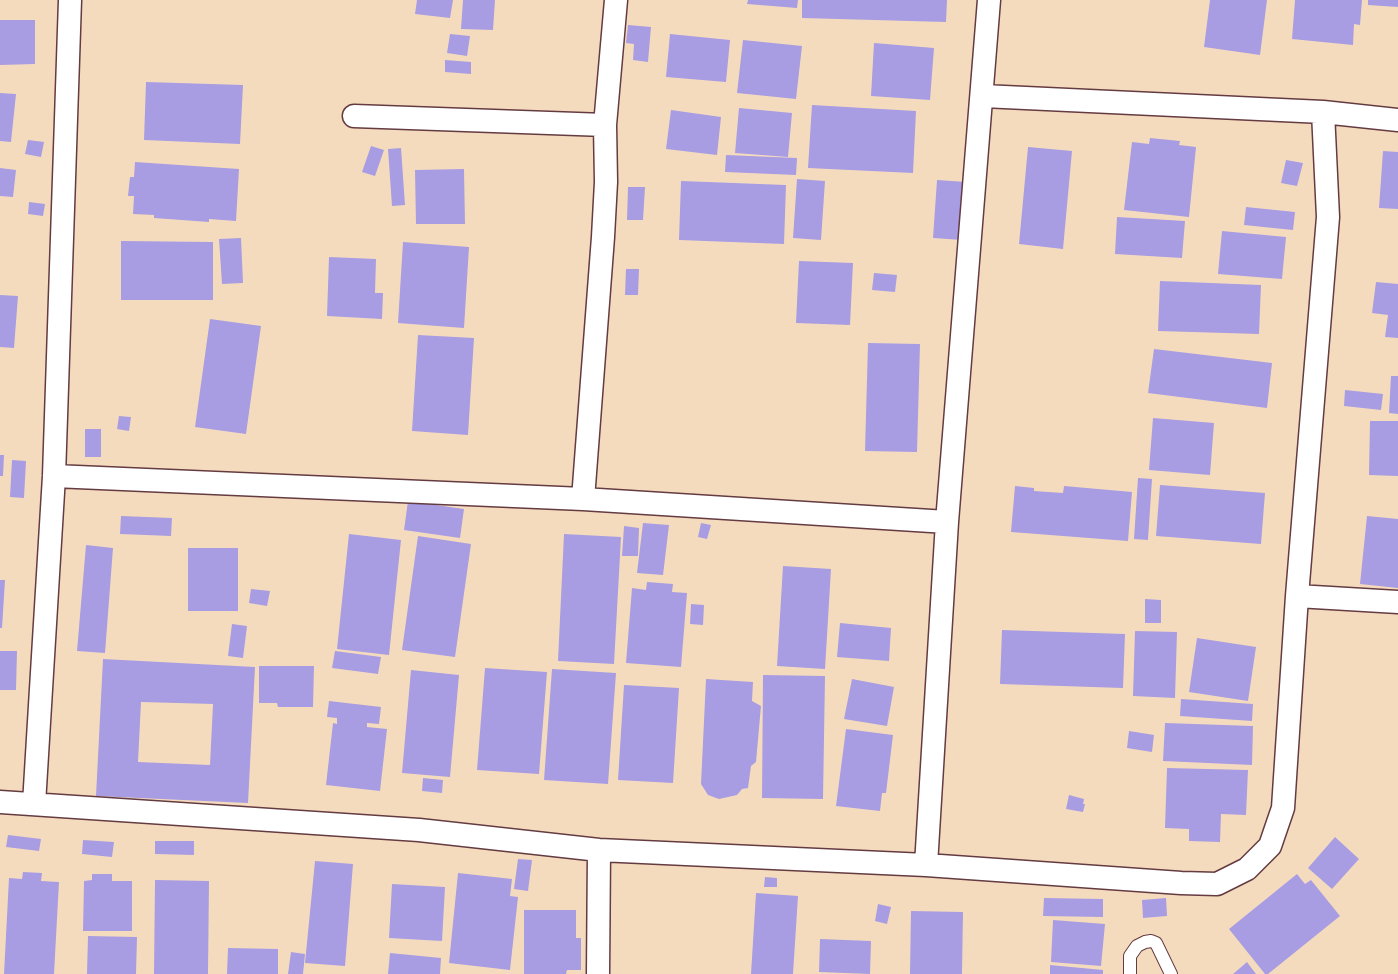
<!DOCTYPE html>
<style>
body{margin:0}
canvas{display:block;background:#f5dbbe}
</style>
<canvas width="1398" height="974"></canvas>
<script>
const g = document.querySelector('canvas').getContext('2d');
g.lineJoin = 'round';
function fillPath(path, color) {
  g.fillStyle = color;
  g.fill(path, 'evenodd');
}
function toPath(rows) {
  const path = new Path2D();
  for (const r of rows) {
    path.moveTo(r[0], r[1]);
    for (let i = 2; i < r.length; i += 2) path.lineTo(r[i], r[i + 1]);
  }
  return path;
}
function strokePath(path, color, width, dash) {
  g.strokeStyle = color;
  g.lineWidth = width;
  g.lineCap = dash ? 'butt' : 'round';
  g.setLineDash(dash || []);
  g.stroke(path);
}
const building = toPath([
 [417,0,453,0,450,18,415,14],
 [463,0,495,0,493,30,461,29],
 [748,0,798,0,797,8,747,4],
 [802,0,947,0,946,22,802,18],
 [1210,0,1267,0,1260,55,1204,47],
 [1295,0,1362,0,1360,25,1354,24,1353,45,1292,39],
 [1368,0,1398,0,1398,7,1368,5],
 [0,20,35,20,35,64,0,65],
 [628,25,651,27,648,62,633,60,634,44,626,43],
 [450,34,470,36,467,56,447,53],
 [670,34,730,40,726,82,666,77],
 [743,40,802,46,796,99,737,93],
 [874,43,934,48,930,100,871,96],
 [445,60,471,62,471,74,445,72],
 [146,82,243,85,240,144,144,140],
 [0,93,16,94,11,142,0,141],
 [812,105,916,111,913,173,808,168],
 [739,108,792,113,788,157,735,153],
 [671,110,721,117,717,155,666,149],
 [1150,138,1180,141,1179,145,1196,147,1189,217,1124,210,1132,142,1149,144],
 [28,140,44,142,41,157,25,154],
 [371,146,384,150,375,176,362,172],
 [1028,147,1072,151,1063,249,1019,244],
 [401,148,405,205,392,206,388,149],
 [1383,151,1398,152,1398,209,1379,208],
 [726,155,797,158,796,175,725,172],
 [1286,160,1303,163,1297,186,1281,183],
 [135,162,239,169,236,221,209,219,209,222,154,218,154,215,133,214,134,196,128,196,130,177,134,177],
 [0,168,16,170,13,197,0,196],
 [464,169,465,224,416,224,415,170],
 [797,179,825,181,821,240,793,238],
 [937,180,966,182,962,240,933,238],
 [681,181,786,185,784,244,679,240],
 [628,187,645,187,643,220,627,220],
 [29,202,45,204,43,216,28,214],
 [1246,207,1295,212,1293,230,1244,225],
 [1117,217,1185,221,1182,258,1115,254],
 [1222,231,1286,237,1282,279,1218,274],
 [241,238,243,283,222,284,219,239],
 [121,241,213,242,213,300,121,300],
 [403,242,469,247,464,328,398,323],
 [329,257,376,259,375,293,383,293,382,319,327,316],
 [799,261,853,263,850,325,796,323],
 [626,269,639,269,638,295,625,295],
 [874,273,897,275,895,292,872,290],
 [1160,281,1261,285,1259,334,1158,331],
 [1376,282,1398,284,1398,338,1385,337,1388,315,1372,313],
 [0,295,18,296,14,348,0,347],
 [210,319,261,326,246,434,195,427],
 [418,335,474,338,468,435,412,431],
 [868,343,920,344,917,452,865,451],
 [1154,349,1272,363,1267,408,1148,393],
 [1391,376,1398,376,1398,414,1389,413],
 [1345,390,1383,394,1381,410,1344,406],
 [119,416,131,417,129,431,117,429],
 [1153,418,1214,423,1210,475,1149,470],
 [1370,421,1398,421,1398,476,1369,475],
 [85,429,101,429,101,457,85,457],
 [0,455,4,455,3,476,0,476],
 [12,460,26,461,24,498,10,497],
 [1138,478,1152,479,1148,540,1134,539],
 [1160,485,1265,493,1261,544,1156,536],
 [1015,486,1034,488,1034,491,1063,493,1064,486,1132,492,1128,541,1011,532],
 [408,501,464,509,460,538,404,530],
 [121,516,172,518,171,536,120,534],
 [1367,516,1398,519,1398,588,1360,584],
 [643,523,669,525,663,575,637,573],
 [701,523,711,525,707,539,698,537],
 [624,526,639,528,638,556,622,556],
 [349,534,401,540,389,655,337,649],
 [564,534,621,537,614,664,558,661],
 [418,536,471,544,455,657,402,650],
 [86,545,113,548,105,653,77,651],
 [188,548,238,548,238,611,188,611],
 [783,566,831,569,825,669,777,666],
 [0,580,5,580,2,628,0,628],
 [647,582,673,584,672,592,687,593,681,667,626,663,632,588,646,590],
 [251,589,270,591,267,606,249,603],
 [1145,599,1161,600,1161,623,1145,623],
 [691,604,704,605,703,625,690,624],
 [840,623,891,628,889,661,837,657],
 [232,624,247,626,243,658,228,656],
 [1002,630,1125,634,1123,688,1000,684],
 [1135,631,1177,632,1175,698,1133,696],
 [1197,638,1256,647,1248,701,1189,692],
 [0,651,17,651,16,690,0,690],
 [335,651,381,657,378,674,332,668],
 [103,659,255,667,248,803,96,796],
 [141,702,213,704,210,765,138,762],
 [259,666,314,666,313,707,278,707,277,703,259,703],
 [485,668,547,672,539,774,477,770],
 [552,669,616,673,608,784,544,780],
 [411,670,459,675,450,777,402,773],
 [763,675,825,676,823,799,762,798],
 [706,679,753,682,752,701,761,706,756,762,751,766,748,788,742,789,737,795,719,799,708,795,701,784],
 [852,679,894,687,887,726,844,719],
 [624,685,679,688,673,783,618,780],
 [1181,699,1253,704,1252,721,1180,716],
 [329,701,381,707,379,724,367,723,367,727,387,729,380,791,326,785,333,723,337,724,337,718,327,717],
 [1165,723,1253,726,1252,765,1163,761],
 [846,729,893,735,886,793,882,793,880,811,836,806],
 [1129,731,1154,735,1152,752,1127,748],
 [1167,768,1248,770,1246,815,1221,814,1220,842,1189,841,1189,829,1165,828],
 [423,778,443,780,442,793,422,791],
 [1069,795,1084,799,1083,804,1085,804,1083,812,1066,809],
 [8,835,41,839,39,851,6,847],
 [1335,837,1359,859,1332,889,1308,868],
 [83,840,114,842,112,857,82,854],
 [155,841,194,841,194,855,155,854],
 [518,859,532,860,528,891,514,889],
 [315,861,353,864,345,966,305,963],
 [23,872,42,873,41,881,59,882,54,974,4,974,9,878,22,879],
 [458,873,512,879,510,896,518,897,510,970,449,963],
 [92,874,112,874,112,881,132,881,132,931,83,931,84,881,92,880],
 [1297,874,1305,884,1311,880,1340,916,1268,974,1265,974,1229,929],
 [765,877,777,878,777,887,764,887],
 [155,880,209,881,208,974,154,974],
 [392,884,445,887,442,941,389,938],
 [756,893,798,896,793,974,751,974],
 [1044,898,1103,899,1103,917,1043,916],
 [1166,898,1167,916,1143,918,1142,900],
 [878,904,891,907,887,924,875,921],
 [524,910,576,910,576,938,581,938,581,970,567,970,566,974,524,974],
 [911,911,963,912,962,974,910,974],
 [1053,920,1105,924,1101,966,1051,962],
 [88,936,137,937,136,974,87,974],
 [820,939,871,941,870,974,819,972],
 [228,948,278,949,278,974,227,974],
 [291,952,305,954,303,974,288,974],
 [390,953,441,958,440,974,388,974],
 [1247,962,1256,974,1233,974],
 [1050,965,1103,970,1103,974,1050,974]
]);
const lane = toPath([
 [1130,974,1130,956,1137,946,1145,942,1151,941,1156,943,1171,974]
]);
const street = toPath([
 [1323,112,1398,120],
 [354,116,605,125,616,0],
 [54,476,583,499,947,522],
 [583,499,603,237,606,182,605,125],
 [1297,596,1398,602],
 [0,802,419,830,599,850,926,865,1181,883,1217,884,1247,869,1270,846,1283,808,1297,596,1328,217,1323,112,983,96],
 [34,804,54,476,70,0],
 [926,865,947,522,989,0],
 [598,974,599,850]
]);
fillPath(building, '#a89de2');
strokePath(lane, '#643b41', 14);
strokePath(street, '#643b41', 25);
strokePath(lane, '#fff', 12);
strokePath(street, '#fff', 22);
</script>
